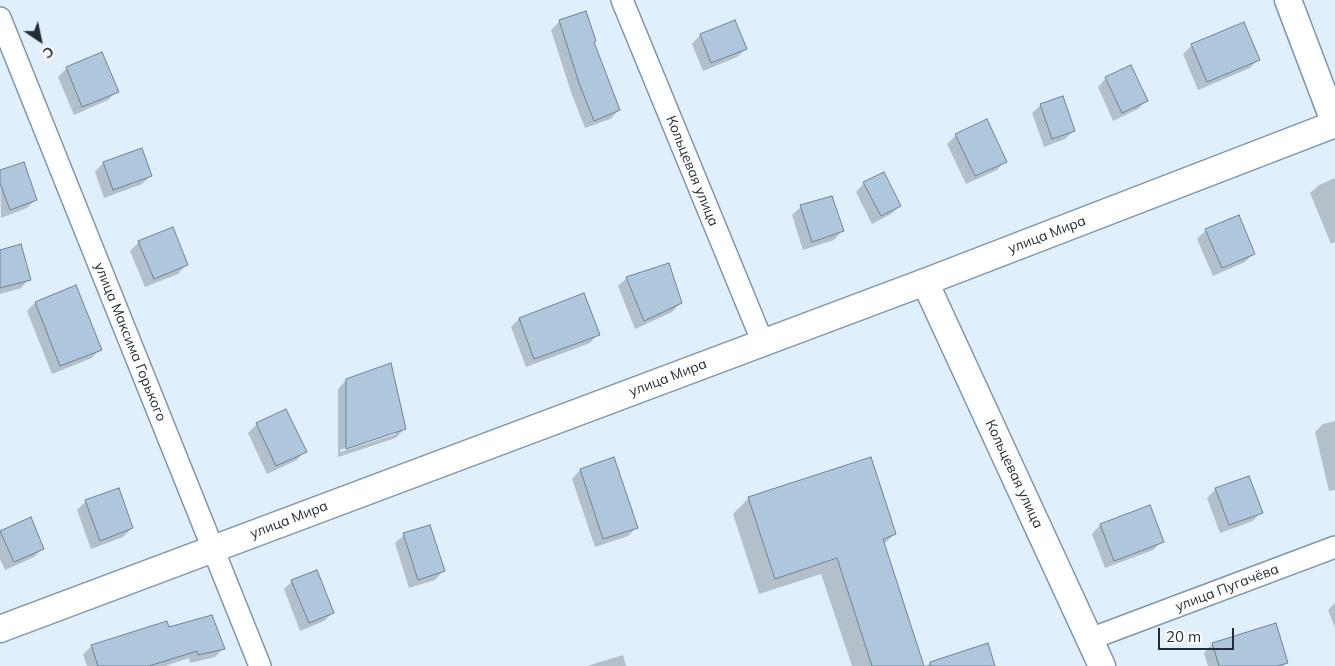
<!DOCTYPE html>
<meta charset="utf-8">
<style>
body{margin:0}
#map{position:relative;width:1335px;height:666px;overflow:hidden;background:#e0effc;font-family:Mulish,sans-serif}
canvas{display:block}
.north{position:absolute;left:15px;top:15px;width:50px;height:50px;-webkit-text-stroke:4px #fff;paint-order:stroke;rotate:146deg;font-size:14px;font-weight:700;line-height:20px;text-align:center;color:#242d36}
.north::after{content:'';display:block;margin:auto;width:18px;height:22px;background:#242d36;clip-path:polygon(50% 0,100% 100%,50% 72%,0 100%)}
.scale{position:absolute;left:1158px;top:628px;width:76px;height:22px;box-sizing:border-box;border:2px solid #242d36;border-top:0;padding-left:6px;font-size:15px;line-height:18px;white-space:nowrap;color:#242d36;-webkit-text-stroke:4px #fff;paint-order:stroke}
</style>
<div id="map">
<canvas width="1335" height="666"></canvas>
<div class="north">С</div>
<div class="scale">20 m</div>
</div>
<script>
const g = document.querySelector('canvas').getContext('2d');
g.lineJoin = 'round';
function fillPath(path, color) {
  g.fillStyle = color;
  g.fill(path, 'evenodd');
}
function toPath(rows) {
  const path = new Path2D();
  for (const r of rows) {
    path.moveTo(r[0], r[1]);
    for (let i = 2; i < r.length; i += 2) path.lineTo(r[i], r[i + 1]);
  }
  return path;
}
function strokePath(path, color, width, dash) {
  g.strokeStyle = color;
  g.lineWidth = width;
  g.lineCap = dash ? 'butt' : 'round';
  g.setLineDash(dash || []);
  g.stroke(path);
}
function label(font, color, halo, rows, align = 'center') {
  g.font = font + ' Mulish,sans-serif';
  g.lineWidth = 4.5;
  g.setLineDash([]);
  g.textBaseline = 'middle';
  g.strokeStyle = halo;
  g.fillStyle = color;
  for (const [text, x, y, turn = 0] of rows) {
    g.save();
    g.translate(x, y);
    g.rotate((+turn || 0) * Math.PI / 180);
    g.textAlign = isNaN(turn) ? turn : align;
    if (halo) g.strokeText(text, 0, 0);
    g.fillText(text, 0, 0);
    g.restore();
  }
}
const shadow = toPath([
 [560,21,619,110,610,119,585,128,571,92,551,30],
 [735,21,746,49,737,57,703,71,692,44,700,35],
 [1192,45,1258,59,1250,68,1198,90,1183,54],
 [101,54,117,91,108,100,74,115,58,77,67,68],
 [1106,78,1146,101,1138,109,1113,121,1098,87],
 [1041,105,1074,130,1065,139,1044,147,1032,113],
 [956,135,1005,161,997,170,966,184,947,144],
 [103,163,151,175,142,184,104,198,95,172],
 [0,171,36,199,27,208,1,218],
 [1335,178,1335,242,1331,244,1310,193,1319,185],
 [864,183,900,206,891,214,872,224,856,192],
 [801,207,842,231,834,240,803,250,792,215],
 [1206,230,1254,253,1245,262,1213,276,1197,239],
 [139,242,186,265,178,274,145,287,130,251],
 [0,251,29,279,21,288,0,294],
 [627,278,680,303,672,312,635,329,618,286],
 [35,303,100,349,92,358,52,374,27,311],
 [519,319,598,334,590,343,526,367,511,327],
 [346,380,404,429,396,438,338,457,338,389],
 [396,431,396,434,340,452,340,450],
 [1335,421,1335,490,1329,491,1315,432,1323,424],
 [257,424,305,451,297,460,267,474,248,433],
 [614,459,637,527,628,536,595,547,572,479,580,470],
 [1216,489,1261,512,1253,521,1220,533,1207,498],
 [749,498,895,534,883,545,923,666,987,645,994,666,852,666,821,574,759,594,733,514],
 [86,501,132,528,123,537,91,549,77,510],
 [1149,507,1162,541,1153,550,1105,568,1092,534,1100,525],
 [30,519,43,548,34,557,5,570,0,559,0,533],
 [404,535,443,571,435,580,409,588,395,543],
 [292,581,333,612,324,621,300,631,284,589],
 [1335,603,1335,628,1328,610],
 [168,629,223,649,215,657,190,663,189,658,165,666,87,666,83,654,92,646],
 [1212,644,1287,662,1283,666,1208,666,1204,653],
 [623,655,626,666,587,666]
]);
const building = toPath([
 [586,11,596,41,594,42,620,110,594,121,579,83,559,20,586,11],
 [735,20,747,49,711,63,700,34,735,20],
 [1244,22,1260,60,1207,82,1191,44,1244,22],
 [102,52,119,92,82,107,66,67,102,52],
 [1131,65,1148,101,1122,113,1105,77,1131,65],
 [1063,96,1075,131,1052,139,1040,104,1063,96],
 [987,119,1007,162,975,176,955,134,987,119],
 [142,148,152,176,113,190,103,162,142,148],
 [24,162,37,200,10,210,0,183,0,170,24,162],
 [884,172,901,206,881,216,863,182,884,172],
 [832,196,844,231,812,242,800,205,832,196],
 [1239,215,1255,254,1222,268,1205,229,1239,215],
 [173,227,188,265,154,279,138,241,173,227],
 [21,244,31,280,0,288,0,250,21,244],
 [669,263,682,303,644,321,626,277,669,263],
 [76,285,102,350,60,366,35,302,76,285],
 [584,293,600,335,534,359,519,318,584,293],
 [391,363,406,429,346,449,346,379,391,363],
 [286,409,307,452,276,466,256,423,286,409],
 [614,457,638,528,603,539,580,469,614,457],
 [871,457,896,534,883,539,924,666,872,666,837,558,775,579,748,497,871,457],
 [1249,476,1263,513,1229,525,1215,488,1249,476],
 [119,488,133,528,100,541,85,500,119,488],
 [1150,505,1164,542,1114,561,1100,524,1150,505],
 [31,517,44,549,14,562,0,531,31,517],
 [430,525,445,571,418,580,403,533,430,525],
 [317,570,334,613,309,623,291,580,317,570],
 [212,615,225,649,198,655,197,651,149,666,98,666,91,645,167,621,169,627,212,615],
 [1276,623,1288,663,1277,666,1219,666,1212,643,1276,623],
 [988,643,995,666,930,666,930,662,988,643]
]);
const minor = toPath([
 [622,0,763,343],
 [0,18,260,666],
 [1090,639,1335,547]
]);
const tertiary = toPath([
 [1288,0,1335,124],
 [925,282,1102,666],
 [0,629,925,282,1335,124]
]);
const streetNames = [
 ["Кольцевая улица",692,171,68],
 ["улица Мира",1047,235,-21],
 ["улица Максима Горького",130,342,68],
 ["улица Мира",668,378,-21],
 ["Кольцевая улица",1014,474,65],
 ["улица Мира",289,520,-21],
 ["улица Пугачёва",1227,588,-21]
];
fillPath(shadow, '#0003');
fillPath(building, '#afc7dc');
strokePath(building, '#6c8397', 1);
strokePath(minor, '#7e95aa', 24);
strokePath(tertiary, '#7e95aa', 29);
strokePath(minor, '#fff', 21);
strokePath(tertiary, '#fff', 26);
label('14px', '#242d36', '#fff', streetNames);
</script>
